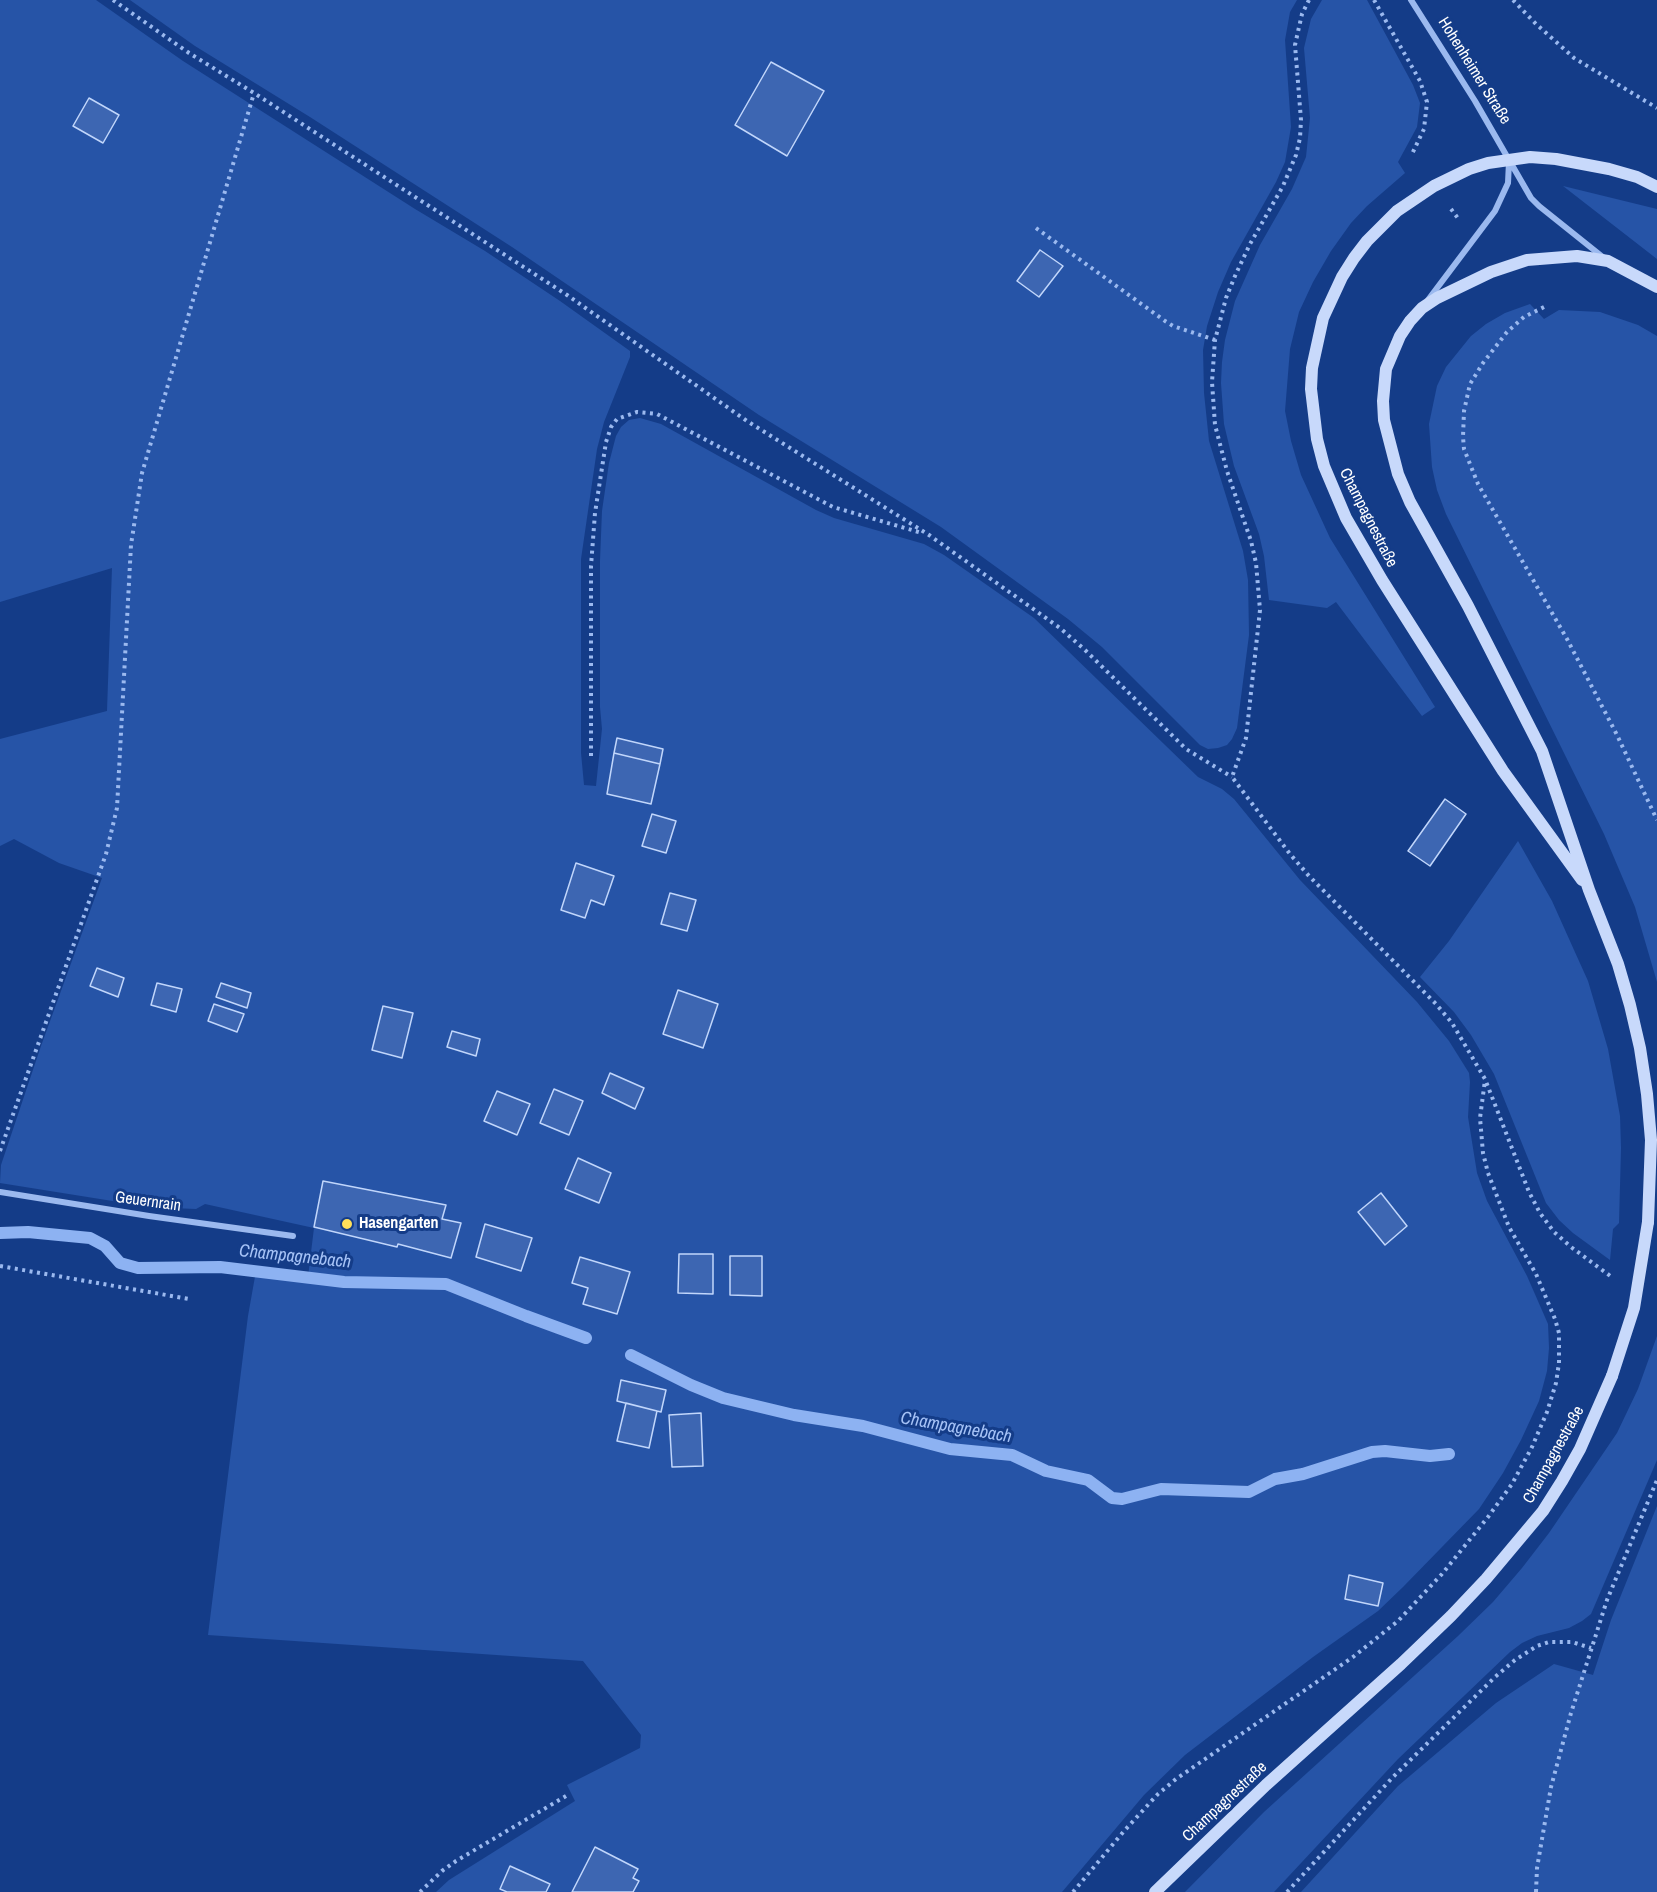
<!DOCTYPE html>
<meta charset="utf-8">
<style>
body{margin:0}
canvas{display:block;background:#143c88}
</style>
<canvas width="1657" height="1892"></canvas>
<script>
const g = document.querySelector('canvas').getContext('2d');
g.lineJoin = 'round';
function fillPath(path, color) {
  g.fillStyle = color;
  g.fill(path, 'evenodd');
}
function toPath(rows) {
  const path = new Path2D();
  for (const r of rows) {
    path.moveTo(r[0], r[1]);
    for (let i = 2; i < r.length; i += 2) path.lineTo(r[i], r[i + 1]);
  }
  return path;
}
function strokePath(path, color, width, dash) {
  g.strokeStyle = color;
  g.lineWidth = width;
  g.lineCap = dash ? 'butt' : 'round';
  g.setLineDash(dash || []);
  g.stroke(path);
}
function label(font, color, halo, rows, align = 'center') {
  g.font = font + ' "Archivo Narrow",sans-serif';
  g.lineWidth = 6;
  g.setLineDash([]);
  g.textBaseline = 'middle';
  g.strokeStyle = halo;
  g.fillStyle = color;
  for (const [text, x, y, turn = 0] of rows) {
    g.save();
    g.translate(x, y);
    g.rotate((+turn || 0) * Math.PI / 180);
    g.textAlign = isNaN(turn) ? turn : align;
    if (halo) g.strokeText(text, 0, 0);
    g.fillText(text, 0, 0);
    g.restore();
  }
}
const green = toPath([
 [0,0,96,0,183,61,415,209,485,251,560,301,630,351,630,357,604,422,597,449,581,559,581,753,584,785,596,786,602,729,600,707,600,561,602,511,609,463,616,436,621,427,629,420,640,418,661,424,816,510,834,518,924,544,944,555,1034,618,1198,777,1222,789,1234,799,1300,880,1417,1002,1449,1041,1469,1073,1470,1082,1468,1117,1477,1173,1487,1201,1527,1276,1548,1324,1549,1348,1547,1371,1539,1401,1521,1440,1503,1473,1479,1509,1403,1587,1378,1611,1313,1657,1185,1755,1144,1795,1062,1892,436,1892,449,1880,575,1801,567,1785,640,1748,641,1735,583,1661,208,1635,248,1316,256,1271,308,1277,314,1228,205,1204,196,1209,150,1207,0,1183,1,1165,41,1046,102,878,59,863,14,839,0,846,0,739,107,711,112,568,0,602],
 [130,0,1297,0,1290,12,1285,40,1291,127,1285,162,1276,182,1231,262,1218,292,1207,326,1203,350,1204,393,1209,441,1243,551,1248,580,1249,635,1237,728,1232,739,1227,745,1218,748,1208,749,1200,745,1102,647,1068,619,941,527,759,415,512,247,310,117,195,46],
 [1322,0,1367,0,1413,85,1420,103,1417,127,1398,162,1405,173,1367,206,1351,223,1331,251,1313,282,1299,312,1290,349,1285,411,1291,441,1301,475,1330,538,1435,707,1422,716,1336,602,1327,608,1269,600,1264,556,1259,534,1234,466,1224,424,1221,383,1222,362,1225,340,1235,301,1260,245,1292,189,1306,157,1310,118,1304,48,1311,19],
 [1563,186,1657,209,1657,259],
 [1530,304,1544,319,1559,310,1600,312,1638,325,1657,336,1657,982,1635,907,1604,834,1446,514,1437,490,1432,467,1429,424,1437,386,1446,367,1471,336,1486,324,1505,313],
 [1518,841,1552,901,1574,950,1588,981,1608,1049,1620,1116,1621,1148,1619,1223,1613,1229,1610,1260,1573,1233,1559,1220,1546,1203,1494,1074,1471,1035,1454,1012,1420,977,1449,941],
 [1657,1336,1657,1460,1591,1614,1582,1621,1569,1628,1537,1636,1522,1643,1510,1652,1398,1759,1274,1892,1185,1892,1264,1812,1458,1636,1493,1602,1522,1568,1549,1533,1617,1433,1638,1389],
 [1657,1506,1657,1892,1301,1892,1398,1786,1496,1703,1554,1664,1593,1675,1611,1620]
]);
const stream = toPath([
 [0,1233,28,1232,90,1238,105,1246,120,1263,138,1268,220,1267,344,1282,446,1284,526,1316,586,1338],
 [631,1355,691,1385,723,1398,794,1415,863,1426,950,1449,1012,1455,1046,1471,1088,1480,1112,1498,1122,1499,1161,1489,1249,1492,1275,1479,1303,1474,1372,1452,1385,1451,1430,1456,1449,1454]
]);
const building = toPath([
 [771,62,824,91,787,156,735,125,771,62],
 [89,98,119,115,103,143,73,126,89,98],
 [1040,250,1063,266,1039,297,1017,281,1040,250],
 [617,738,663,749,660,764,614,753,617,738],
 [614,753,660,764,651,804,607,794,614,753],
 [1445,799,1466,814,1430,866,1408,851,1445,799],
 [652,814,676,821,666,853,642,846,652,814],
 [576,863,614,876,604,905,591,900,585,918,561,910,576,863],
 [670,893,696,900,687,931,661,924,670,893],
 [97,968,124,978,118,997,90,986,97,968],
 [157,983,182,989,176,1012,151,1005,157,983],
 [221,983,251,993,247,1008,216,997,221,983],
 [678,990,718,1004,703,1048,663,1034,678,990],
 [214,1004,244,1014,237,1032,208,1021,214,1004],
 [383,1006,413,1013,402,1058,372,1050,383,1006],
 [452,1031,480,1039,476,1056,447,1047,452,1031],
 [610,1073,644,1088,635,1109,602,1093,610,1073],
 [554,1089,583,1101,569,1135,540,1123,554,1089],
 [497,1091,530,1104,517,1135,484,1121,497,1091],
 [578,1158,611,1173,599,1203,565,1189,578,1158],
 [323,1181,446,1205,442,1219,461,1223,451,1258,398,1244,397,1247,314,1227,323,1181],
 [1381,1193,1407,1226,1385,1245,1358,1212,1381,1193],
 [485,1224,532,1238,521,1271,476,1257,485,1224],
 [679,1254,713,1254,713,1294,678,1293,679,1254],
 [730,1256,762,1256,762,1296,730,1295,730,1256],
 [580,1257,630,1272,617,1314,583,1304,588,1288,572,1283,580,1257],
 [621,1380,666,1390,661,1412,617,1401,621,1380],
 [626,1403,657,1411,649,1448,617,1441,626,1403],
 [701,1413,703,1466,672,1467,669,1415,701,1413],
 [1349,1575,1383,1583,1378,1606,1345,1599,1349,1575],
 [595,1847,638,1869,633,1878,639,1881,633,1892,572,1892,595,1847],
 [510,1866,550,1884,546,1892,507,1892,500,1889,510,1866]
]);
const path = toPath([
 [113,0,189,53,254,93,567,295,747,421,929,535,1060,628,1085,650,1186,749,1232,777],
 [1309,0,1302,14,1295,45,1301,120,1300,138,1296,155,1283,186,1250,244,1235,276,1226,298,1215,340,1212,382,1215,425,1227,471,1251,541,1256,563,1260,610,1246,738,1232,777,1290,854,1309,876,1436,1004,1452,1023,1485,1079,1529,1192,1540,1213,1554,1232,1571,1247,1613,1278],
 [1374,0,1420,81,1427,102,1424,129,1411,156],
 [1513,0,1536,24,1574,58,1657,108],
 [1451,209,1460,221],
 [1036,228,1165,321,1173,326,1215,340],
 [1544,307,1524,317,1507,332,1483,363,1470,384,1464,411,1463,437,1464,449,1478,484,1567,639,1617,735,1657,820],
 [591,756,591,566,595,513,606,442,611,427,617,419,637,412,657,414,833,507,922,533],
 [0,1151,106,854,117,808,131,545,142,473,254,93],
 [0,1266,189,1299],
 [420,1892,442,1871,456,1861,566,1796],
 [1073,1892,1124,1831,1158,1794,1176,1779,1353,1657,1398,1621,1442,1574,1488,1517,1512,1484,1532,1447,1547,1412,1556,1383,1559,1363,1559,1333,1555,1319,1536,1274,1509,1227,1488,1173,1483,1153,1480,1118,1485,1080],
 [1287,1892,1393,1777,1495,1677,1515,1660,1537,1646,1549,1642,1572,1642,1591,1648],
 [1536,1892,1537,1868,1551,1787,1571,1713,1607,1600,1657,1480]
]);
const street = toPath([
 [1411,0,1475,101,1531,198,1539,206,1604,258],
 [1428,300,1495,211,1508,183,1509,162],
 [0,1192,149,1216,293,1236]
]);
const secondary = toPath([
 [1582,880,1503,771,1382,580,1346,518,1324,466,1317,439,1311,389,1312,368,1323,318,1342,277,1354,258,1367,241,1397,211,1434,186,1469,169,1488,163,1530,157,1556,159,1609,169,1637,177,1657,187],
 [1648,1222,1651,1140,1647,1094,1640,1048,1630,1005,1618,964,1589,890,1542,751,1468,606,1410,502,1398,474,1384,420,1383,401,1386,369,1400,336,1410,321,1422,308,1437,298,1491,272,1527,260,1577,256,1608,261,1657,287],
 [1155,1892,1266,1785,1401,1664,1451,1616,1486,1579,1543,1511,1562,1481,1580,1449,1612,1376]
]);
const secondaryBridge = toPath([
 [1612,1376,1634,1308,1648,1222]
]);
const markers = [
 [347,1224,6,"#ffdf59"]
];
const streetNames = [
 ["Hohenheimer Straße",1474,71,58],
 ["Champagnestraße",1368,518,63],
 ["Geuernrain",148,1202,8],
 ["Champagnestraße",1554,1455,-61],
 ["Champagnestraße",1225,1802,-43]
];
const poiNames = [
 ["Hasengarten",359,1224]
];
const waterNames = [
 ["Champagnebach",295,1257,6],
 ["Champagnebach",956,1428,10]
];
fillPath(green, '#2654a7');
strokePath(stream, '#8db2f2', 12);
fillPath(building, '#3d66b2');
strokePath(building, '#c1d6fb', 1.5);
strokePath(path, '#9bb9ef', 4, [3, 4.5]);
strokePath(street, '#9bb9ef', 6);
strokePath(secondary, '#c8d9fb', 12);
strokePath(secondaryBridge, '#c8d9fb', 12);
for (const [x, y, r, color] of markers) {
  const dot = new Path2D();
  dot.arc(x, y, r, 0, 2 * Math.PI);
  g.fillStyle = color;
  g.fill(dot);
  strokePath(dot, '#143c88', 2);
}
label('16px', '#fff', '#143c88', streetNames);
label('bold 16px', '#fff', '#143c88', poiNames, 'left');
label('italic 18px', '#a6c3f7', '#143c88', waterNames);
</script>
